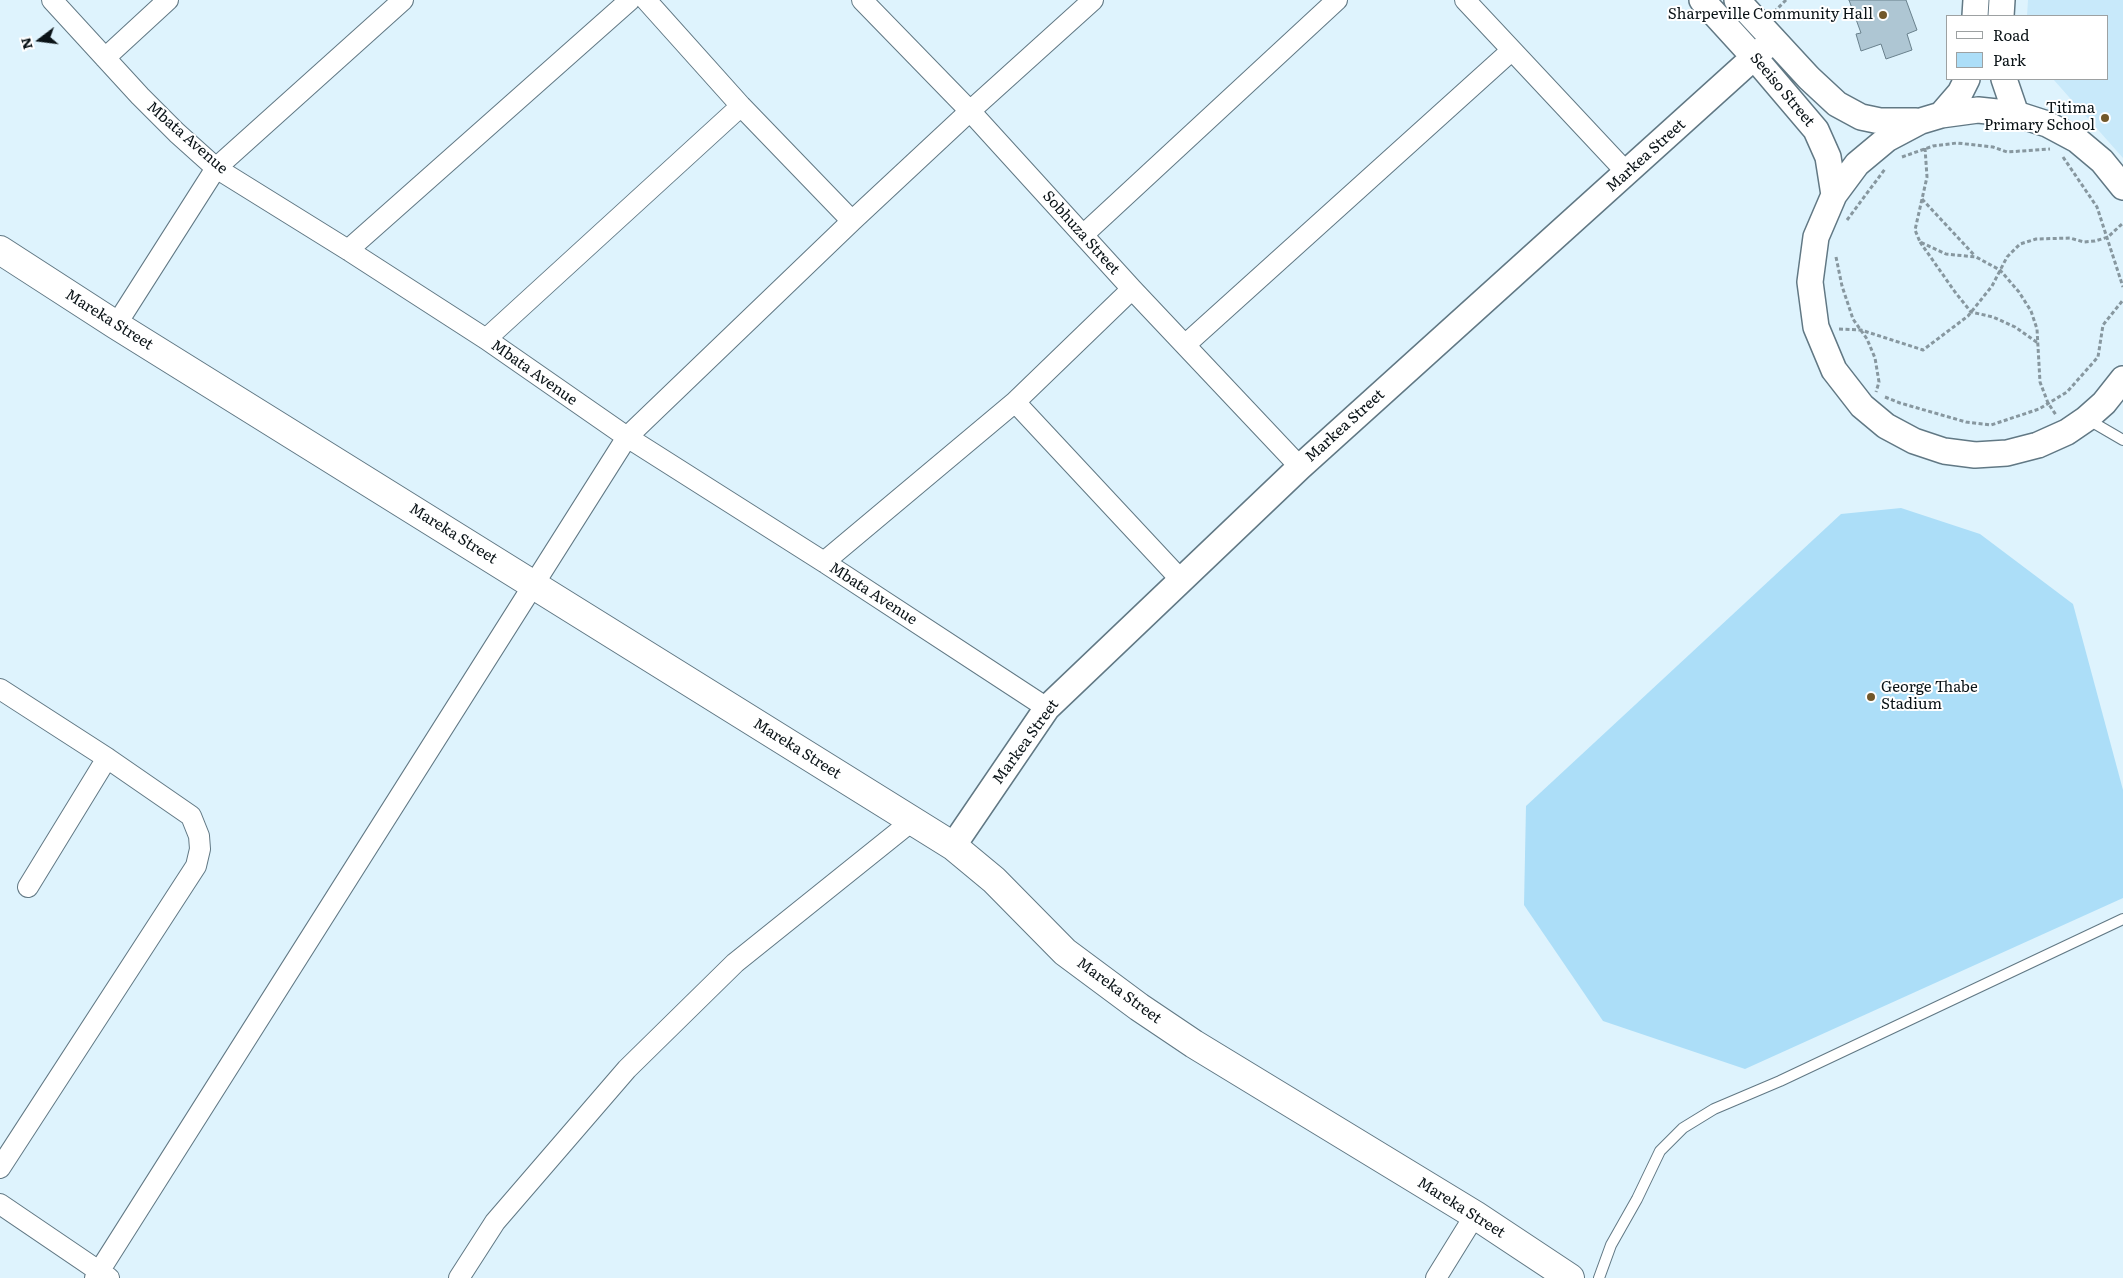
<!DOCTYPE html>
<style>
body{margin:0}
#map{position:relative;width:2123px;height:1278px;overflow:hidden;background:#def3fd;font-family:Literata,serif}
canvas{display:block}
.legend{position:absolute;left:1946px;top:15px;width:162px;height:65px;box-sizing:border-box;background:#fff;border:1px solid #9da1a2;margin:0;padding:6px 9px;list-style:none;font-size:15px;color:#0a1317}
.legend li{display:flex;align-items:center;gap:10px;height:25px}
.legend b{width:25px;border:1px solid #9da1a2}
.north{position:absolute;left:15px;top:15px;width:50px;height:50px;-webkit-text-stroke:4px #fff;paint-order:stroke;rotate:255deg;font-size:14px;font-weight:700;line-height:20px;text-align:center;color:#0a1317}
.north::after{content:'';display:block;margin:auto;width:18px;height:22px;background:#0a1317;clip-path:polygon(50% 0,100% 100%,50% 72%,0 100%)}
</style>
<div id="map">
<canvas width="2123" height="1278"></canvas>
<ul class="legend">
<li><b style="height:6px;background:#fff"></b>Road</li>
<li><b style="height:14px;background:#acdef8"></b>Park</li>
</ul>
<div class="north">N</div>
</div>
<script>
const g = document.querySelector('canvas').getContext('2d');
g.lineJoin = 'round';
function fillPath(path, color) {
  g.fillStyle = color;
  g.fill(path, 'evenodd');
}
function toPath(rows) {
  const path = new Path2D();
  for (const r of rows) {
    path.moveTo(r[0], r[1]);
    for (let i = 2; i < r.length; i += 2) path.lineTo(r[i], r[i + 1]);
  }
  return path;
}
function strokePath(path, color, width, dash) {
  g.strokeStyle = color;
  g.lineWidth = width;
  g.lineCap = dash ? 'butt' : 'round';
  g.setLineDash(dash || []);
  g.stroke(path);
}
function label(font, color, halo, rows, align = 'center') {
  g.font = font + ' Literata,serif';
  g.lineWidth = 4;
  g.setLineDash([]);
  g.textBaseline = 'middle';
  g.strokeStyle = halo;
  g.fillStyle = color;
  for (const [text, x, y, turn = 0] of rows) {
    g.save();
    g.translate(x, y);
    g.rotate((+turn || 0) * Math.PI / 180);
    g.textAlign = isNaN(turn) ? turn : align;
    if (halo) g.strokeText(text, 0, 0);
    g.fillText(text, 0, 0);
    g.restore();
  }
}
const built = toPath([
 [2028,0,2123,0,2123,158,2053,79,2107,79,2107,16,2027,16]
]);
const green = toPath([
 [1901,508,1980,534,2073,604,2123,790,2123,898,1745,1069,1603,1021,1524,905,1526,806,1841,514]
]);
const building = toPath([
 [1849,0,1906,0,1917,30,1907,34,1912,50,1886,59,1881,44,1861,51,1856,34,1861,33,1849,0]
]);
const path = toPath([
 [1774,12,1786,0],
 [1925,148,1927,177,1915,230,1920,242,1946,254,1976,257,2000,270,2019,292,2031,311,2037,329,2040,382,2048,403,2056,415],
 [1902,157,1933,146,1957,143,1993,147,2007,152,2050,149],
 [2063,157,2097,207,2123,287],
 [1922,199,1975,256],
 [1847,220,1885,169],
 [1920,242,1955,292,1971,312,1993,317,2015,327,2038,343],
 [1836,257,1842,286,1853,319,1867,339,1875,358,1879,382,1876,392],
 [1839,329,1861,330,1923,350,1968,316,1992,286,2007,257,2020,244,2036,239,2070,238,2084,242,2095,241,2108,237,2123,223],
 [1885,397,1900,403,1966,422,1991,425,2039,409,2067,392,2098,357,2103,325,2123,300]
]);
const service = toPath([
 [2087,419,2123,440],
 [1599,1278,1611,1245,1637,1199,1660,1151,1683,1128,1714,1109,1780,1081,2123,919]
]);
const minor = toPath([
 [52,0,140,96,177,133,216,168,348,250,486,339,627,437,824,562,1047,708],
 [646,0,741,106,852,221],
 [862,0,970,111,1132,289,1300,467],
 [1465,0,1627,173],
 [105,58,168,0],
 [1083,235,1337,0],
 [348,250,630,0],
 [116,325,216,168,403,0],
 [486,339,741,106],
 [1185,345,1511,51],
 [1015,402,1182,581],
 [824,562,1015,402,1132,289],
 [0,689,107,758,191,816,199,836,200,849,196,866,0,1168],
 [28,887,107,758],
 [0,1204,109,1278],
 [95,1278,627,437,852,221,970,111,1093,0],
 [459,1278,495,1222,627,1069,735,963,912,821],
 [1436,1278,1475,1215]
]);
const tertiary = toPath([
 [1702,0,1754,57,1816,130,1828,157,1834,195],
 [1737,0,1809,78,1837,104,1861,117,1880,121,1916,121],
 [1975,16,1976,0],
 [2001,16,2002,0],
 [2004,79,2016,114],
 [1941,115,1960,93,1967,79],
 [2123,187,2102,161,2077,140,2047,124,2016,114,1978,110,1941,115,1921,121,1887,139,1857,164,1834,195,1816,237,1810,282,1816,327,1834,370,1862,406,1886,426,1914,441,1944,451,1975,455,2007,453,2038,445,2067,432,2086,419,2104,403,2123,379],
 [953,846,1047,708,1300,467,1773,40]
]);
const secondary = toPath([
 [0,250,116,325,953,846,994,880,1065,952,1139,1007,1194,1044,1475,1215,1570,1278]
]);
const markers = [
 [1883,15,5,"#72582a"],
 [2105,118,5,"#72582a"],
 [1871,697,5,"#72582a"]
];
const poiNames = [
 ["Sharpeville Community Hall",1873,15],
 ["Titima",2095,109],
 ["Primary School",2095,126],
 ["George Thabe",1881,688,"left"],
 ["Stadium",1881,705,"left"]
];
const streetNames = [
 ["Seeiso Street",1782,90,50],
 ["Mbata Avenue",187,138,41],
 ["Markea Street",1646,156,-42],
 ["Sobhuza Street",1081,233,48],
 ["Mareka Street",109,320,32],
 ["Mbata Avenue",534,373,35],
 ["Markea Street",1345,426,-42],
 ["Mareka Street",453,534,32],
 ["Mbata Avenue",873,594,33],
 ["Markea Street",1026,742,-54],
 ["Mareka Street",797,749,32],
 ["Mareka Street",1119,991,36],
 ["Mareka Street",1461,1208,32]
];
fillPath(built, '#c8e9fa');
fillPath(green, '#acdef8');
fillPath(building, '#aec6d3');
strokePath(building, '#69808c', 1);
strokePath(service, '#617884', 12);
strokePath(minor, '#617884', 22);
strokePath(tertiary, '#617884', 28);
strokePath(secondary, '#617884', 30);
strokePath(path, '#87979f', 3, [4, 2.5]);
strokePath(service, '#fff', 10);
strokePath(minor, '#fff', 20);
strokePath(tertiary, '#fff', 25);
strokePath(secondary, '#fff', 28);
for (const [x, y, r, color] of markers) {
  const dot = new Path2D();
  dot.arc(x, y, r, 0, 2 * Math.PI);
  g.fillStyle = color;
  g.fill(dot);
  strokePath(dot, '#fff', 2);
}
label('15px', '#0a1317', '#fff', poiNames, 'right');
label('15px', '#0a1317', '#fff', streetNames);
</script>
